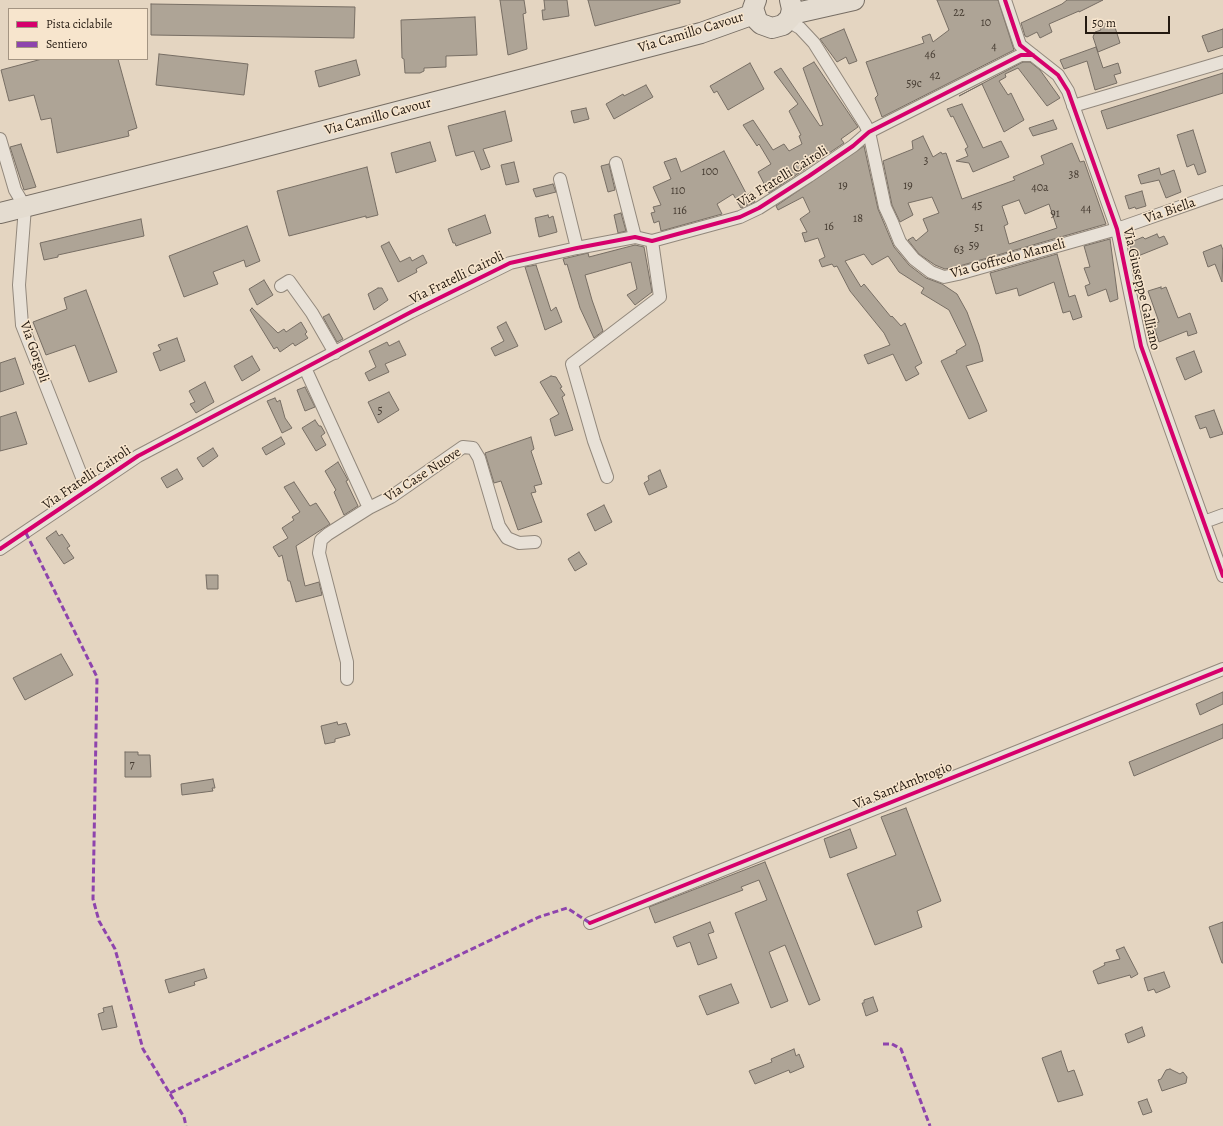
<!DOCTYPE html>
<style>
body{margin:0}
#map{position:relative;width:1223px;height:1126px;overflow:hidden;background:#e4d5c1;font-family:Alegreya,serif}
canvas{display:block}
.legend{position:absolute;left:8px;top:8px;width:140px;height:52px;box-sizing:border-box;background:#f7e5cd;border:1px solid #a39482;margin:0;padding:5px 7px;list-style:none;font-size:12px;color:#241a11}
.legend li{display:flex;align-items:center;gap:8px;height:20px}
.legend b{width:20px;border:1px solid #a39482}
.scale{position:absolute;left:1085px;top:16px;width:85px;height:18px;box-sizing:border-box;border:2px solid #241a11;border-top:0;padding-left:5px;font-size:12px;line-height:14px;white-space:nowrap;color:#241a11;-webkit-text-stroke:3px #f7e5cd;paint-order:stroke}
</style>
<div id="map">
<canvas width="1223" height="1126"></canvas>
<ul class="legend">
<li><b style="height:5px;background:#d6006c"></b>Pista ciclabile</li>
<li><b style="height:5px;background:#8e44ad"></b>Sentiero</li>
</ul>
<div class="scale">50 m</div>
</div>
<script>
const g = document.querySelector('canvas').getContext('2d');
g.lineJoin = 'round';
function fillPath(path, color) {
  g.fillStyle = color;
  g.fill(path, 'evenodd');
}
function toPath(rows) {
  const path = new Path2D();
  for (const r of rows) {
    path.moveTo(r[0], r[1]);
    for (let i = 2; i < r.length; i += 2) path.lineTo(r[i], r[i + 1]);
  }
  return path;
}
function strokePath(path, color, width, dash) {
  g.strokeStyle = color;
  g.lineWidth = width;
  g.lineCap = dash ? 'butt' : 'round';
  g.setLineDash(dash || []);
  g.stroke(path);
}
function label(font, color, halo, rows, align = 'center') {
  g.font = font + ' Alegreya,serif';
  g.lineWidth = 3;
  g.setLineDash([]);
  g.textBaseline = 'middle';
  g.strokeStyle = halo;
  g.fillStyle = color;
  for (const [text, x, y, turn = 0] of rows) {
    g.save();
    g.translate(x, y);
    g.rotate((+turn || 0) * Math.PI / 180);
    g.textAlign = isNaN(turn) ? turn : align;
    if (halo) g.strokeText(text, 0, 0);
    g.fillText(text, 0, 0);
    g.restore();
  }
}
const building = toPath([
 [500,0,524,0,526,13,523,14,527,49,508,55,500,0],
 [544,0,567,0,569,16,543,20,542,10,545,10,544,0],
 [588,0,680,0,680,3,595,26,588,0],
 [937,0,998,0,1014,50,882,117,875,98,878,95,866,62,924,43,922,37,930,34,933,42,949,30,937,0],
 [1067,0,1103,0,1079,12,1079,11,1049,24,1052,32,1040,38,1037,32,1027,37,1025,36,1021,23,1062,4,1067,0],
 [151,4,355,7,354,38,151,35,151,4],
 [475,17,477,55,446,56,446,67,424,68,424,71,420,73,405,73,404,59,402,58,401,20,475,17],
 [1113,21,1120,43,1098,52,1093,37,1095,32,1101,30,1099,25,1113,21],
 [844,29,857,61,849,64,846,57,837,62,820,39,844,29],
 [1223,29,1223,47,1208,52,1202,36,1223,29],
 [1096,47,1103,68,1118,63,1121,73,1114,75,1117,83,1095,90,1087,61,1064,69,1060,60,1096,47],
 [159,54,248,64,244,95,156,85,159,54],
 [42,59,118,59,137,128,128,131,129,136,57,153,51,118,41,120,34,95,9,101,1,70,42,59],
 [356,60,360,75,319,87,315,71,356,60],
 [814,62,858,127,841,139,844,143,769,193,758,172,771,164,759,144,757,146,743,125,753,120,773,150,784,144,789,151,802,144,799,136,801,135,789,111,798,104,774,72,781,68,820,126,823,125,803,68,814,62],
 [1023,62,1030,62,1040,70,1060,98,1047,106,1018,68,1005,74,1006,77,999,81,1008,95,1011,93,1024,120,1004,132,982,84,959,96,1023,62],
 [750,63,764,89,728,110,717,91,714,93,710,86,750,63],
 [1223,73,1223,93,1107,129,1101,111,1223,73],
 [646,85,653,97,614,119,606,104,623,94,624,96,646,85],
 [962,104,983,148,1001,141,1009,157,973,172,969,163,956,161,968,156,965,149,968,147,953,116,951,117,947,109,962,104],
 [586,108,589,119,574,123,571,111,586,108],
 [505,111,512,141,483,149,490,167,481,170,474,151,456,156,448,126,505,111],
 [1053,120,1057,129,1033,136,1029,128,1053,120],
 [1193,130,1206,172,1198,175,1194,164,1187,167,1177,135,1193,130],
 [923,136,933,157,941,152,942,154,946,153,962,199,1015,180,1013,177,1044,164,1041,156,1072,143,1080,162,1084,161,1106,224,956,267,945,269,935,265,919,254,908,240,913,237,916,241,928,231,923,219,939,213,932,197,908,203,913,215,900,222,892,205,883,161,913,149,912,141,923,136],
 [1019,200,1025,214,1049,204,1057,228,1009,244,1004,226,1008,224,1002,206,1019,200],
 [430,142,436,161,396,173,391,153,430,142],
 [21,144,36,187,24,190,10,147,21,144],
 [864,146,878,209,894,247,909,265,926,278,942,284,957,294,967,312,979,345,983,361,966,366,987,411,969,419,941,361,957,353,956,351,966,345,949,310,921,293,924,288,899,272,888,256,872,265,864,254,845,261,861,287,864,284,891,317,892,316,901,326,905,323,922,363,915,367,919,374,906,381,893,354,868,364,864,355,890,345,884,333,850,291,837,266,834,267,832,264,822,267,819,260,825,257,818,238,805,242,802,233,807,232,800,219,810,212,803,197,778,210,776,206,864,146],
 [724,151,747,195,751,192,755,202,741,208,733,194,717,204,722,214,661,231,659,221,654,223,651,213,655,212,653,207,661,205,653,187,671,179,664,162,676,158,681,172,724,151],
 [514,162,519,182,506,185,501,165,514,162],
 [609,164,615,190,608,192,601,166,609,164],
 [367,167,378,215,366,218,366,216,289,236,277,191,367,167],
 [1159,168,1161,175,1174,170,1181,192,1166,198,1159,180,1141,184,1138,175,1159,168],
 [553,184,556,192,536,197,533,189,553,184],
 [1142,191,1146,206,1136,209,1135,207,1129,209,1125,196,1142,191],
 [621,213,626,231,618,233,614,215,621,213],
 [485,215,491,233,456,246,455,243,453,243,448,229,485,215],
 [548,215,549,218,553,216,557,232,539,237,535,218,548,215],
 [141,219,144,236,58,255,58,257,44,260,40,243,141,219],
 [247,226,260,261,246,267,244,260,213,272,218,284,184,297,169,256,247,226],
 [1157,234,1159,238,1164,236,1168,244,1133,258,1129,243,1143,237,1145,239,1157,234],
 [1110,239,1118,299,1110,302,1106,289,1088,296,1085,286,1090,284,1084,268,1090,267,1084,246,1110,239],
 [389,242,400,262,410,257,412,261,423,255,427,263,416,269,417,272,398,282,381,246,389,242],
 [635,245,644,247,652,292,635,305,627,295,637,289,631,262,585,275,592,300,603,331,594,338,580,308,567,264,565,265,563,259,588,253,589,257,635,245],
 [1221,245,1223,250,1222,282,1215,264,1208,267,1203,252,1221,245],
 [1057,254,1069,297,1075,295,1082,317,1073,320,1070,311,1063,313,1054,282,1019,296,1017,288,996,294,990,273,1057,254],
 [536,265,551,311,556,307,562,322,545,330,525,267,536,265],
 [264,280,273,295,257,305,249,289,264,280],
 [1161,287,1161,289,1166,287,1178,318,1190,313,1197,333,1188,336,1187,331,1159,342,1153,324,1159,322,1148,291,1161,287],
 [378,288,382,288,388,300,374,310,368,294,378,288],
 [86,290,117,372,89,382,75,345,46,355,33,322,67,309,64,298,86,290],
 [252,308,278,333,284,329,286,332,301,322,307,332,305,334,308,338,295,346,293,343,280,352,277,347,274,349,250,310,252,308],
 [329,314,343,339,337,342,323,317,329,314],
 [506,322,518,346,495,356,491,348,504,341,497,327,506,322],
 [177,338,185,361,160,371,153,353,161,350,158,345,177,338],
 [399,341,406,355,385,364,389,372,369,381,365,373,376,367,369,351,387,342,389,346,399,341],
 [1194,351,1202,372,1185,380,1176,358,1194,351],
 [252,356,260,370,242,381,234,366,252,356],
 [15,358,24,384,0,392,0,363,15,358],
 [551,376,556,377,562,387,560,388,565,395,562,397,573,430,555,436,550,419,559,414,540,382,551,376],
 [205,382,214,402,196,413,190,404,195,402,189,391,205,382],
 [305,387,315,407,305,411,297,390,305,387],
 [389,392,399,410,378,423,368,402,389,392],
 [275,398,277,402,280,400,285,418,292,428,282,433,267,401,275,398],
 [1214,410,1223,434,1210,438,1206,427,1200,429,1195,416,1214,410],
 [16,412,27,444,0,451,0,417,16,412],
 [315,420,319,426,321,426,325,433,321,436,326,445,316,451,302,428,315,420],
 [281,437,285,444,266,455,262,448,281,437],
 [531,437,534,449,531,451,542,484,534,486,536,492,531,493,542,522,518,530,501,481,494,483,485,453,531,437],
 [213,448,218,456,203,467,197,458,213,448],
 [338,462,348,480,346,481,358,506,344,515,334,492,336,490,325,471,338,462],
 [177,469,183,479,167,488,161,478,177,469],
 [660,470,667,487,649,495,644,483,649,480,648,476,660,470],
 [294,482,310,506,316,503,330,524,296,546,305,586,319,582,322,595,296,602,290,581,288,581,282,555,279,557,273,547,288,538,282,528,294,520,292,517,300,512,284,487,294,482],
 [604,505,612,522,595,531,587,514,604,505],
 [56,531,59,536,62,534,70,546,67,548,74,558,64,564,46,538,56,531],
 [579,552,587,564,575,571,568,559,579,552],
 [206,575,218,575,218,589,207,589,206,575],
 [61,654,73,675,25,700,13,678,61,654],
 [1223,692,1223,704,1200,715,1196,704,1223,692],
 [337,722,338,725,346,723,350,735,335,739,335,742,325,744,321,726,337,722],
 [1223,724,1223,738,1134,776,1129,762,1223,724],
 [125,752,138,752,138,755,150,755,151,777,125,777,125,752],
 [213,779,215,788,212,788,213,791,182,795,181,784,213,779],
 [906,808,941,901,917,911,922,927,875,945,847,874,896,855,881,817,906,808],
 [850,829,857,848,830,858,824,839,850,829],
 [765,862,820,1000,809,1005,785,945,769,952,788,1001,771,1008,735,913,767,900,759,880,741,887,743,890,655,923,649,907,765,862],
 [710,922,714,932,708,934,717,958,698,965,690,942,677,947,673,937,710,922],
 [1223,922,1223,963,1222,963,1209,927,1223,922],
 [1124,947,1138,974,1131,978,1130,975,1098,984,1093,971,1105,965,1104,963,1120,959,1116,950,1124,947],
 [204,969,207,978,194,982,195,985,169,993,165,980,204,969],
 [1164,972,1170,987,1156,993,1154,989,1148,991,1144,978,1164,972],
 [731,984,739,1003,707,1015,699,996,731,984],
 [873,997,878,1011,866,1016,862,1003,864,1003,864,1000,873,997],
 [112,1006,117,1027,102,1030,98,1014,104,1012,103,1008,112,1006],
 [1142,1027,1145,1036,1128,1043,1125,1034,1142,1027],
 [794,1049,796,1056,799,1054,804,1067,790,1073,789,1070,755,1084,749,1071,772,1062,771,1059,794,1049],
 [1061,1051,1068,1072,1074,1070,1083,1095,1058,1102,1042,1058,1061,1051],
 [1170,1069,1180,1074,1183,1072,1187,1077,1186,1083,1162,1091,1158,1080,1161,1079,1166,1070,1170,1069],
 [1147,1099,1152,1112,1143,1115,1138,1102,1147,1099]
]);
const street = toPath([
 [1005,0,1020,45,1058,75,1068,91,1117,229,1141,346,1223,576],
 [788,21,800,28,814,43,865,124,869,132,885,207,892,222,900,242,914,259,931,272,944,277,958,274,1117,229,1223,192],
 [1073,106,1223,62],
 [0,139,15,190,25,207,19,285,22,325,87,490],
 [616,163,635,237],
 [560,179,577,248],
 [281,286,289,281,312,313,335,353],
 [305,368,369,508],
 [607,477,594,441,572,364,660,297,652,241],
 [1204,522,1223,515],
 [0,549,138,456,411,312,510,263,577,248,635,237,652,241,740,217,759,208,809,176,853,146,869,132,1021,55,1033,55],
 [347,679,347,662,319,553,321,540,328,534,369,508,391,497,463,447,473,448,479,458,499,526,507,538,519,543,535,542],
 [590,923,1223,669]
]);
const primary = toPath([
 [756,0,753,8,757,20,761,24,772,28,783,25,790,18,792,9,790,0],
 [792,14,854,0],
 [0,213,224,157,701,33,754,14]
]);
const quiet = toPath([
 [26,533,97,677,93,899,99,921,115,949,143,1049,184,1117,186,1126],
 [883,1044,892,1044,901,1049,930,1126],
 [170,1093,539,917,567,908,590,923]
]);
const cycleway = toPath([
 [1005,0,1020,45,1058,75,1068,91,1117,229,1141,346,1223,576],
 [0,549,138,456,411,312,510,263,577,248,635,237,652,241,740,217,759,208,809,176,853,146,869,132,1021,55,1033,55],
 [590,923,1223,669]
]);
const numberNames = [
 ["22",959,13],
 ["10",986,23],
 ["4",994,47],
 ["46",930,55],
 ["42",935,76],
 ["59c",914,84],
 ["3",926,161],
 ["100",710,172],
 ["38",1074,175],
 ["19",843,186],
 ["19",908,186],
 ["40a",1040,188],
 ["110",678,191],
 ["45",977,206],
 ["44",1086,209],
 ["116",680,211],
 ["91",1055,214],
 ["18",858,219],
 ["16",829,227],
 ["51",979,228],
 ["59",974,246],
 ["63",959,250],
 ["5",380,411],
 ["7",132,765]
];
const streetNames = [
 ["Via Camillo Cavour",691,33,-17],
 ["Via Camillo Cavour",378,117,-15],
 ["Via Fratelli Cairoli",783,177,-32],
 ["Via Biella",1170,211,-19],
 ["Via Goffredo Mameli",1008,259,-15],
 ["Via Fratelli Cairoli",457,278,-26],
 ["Via Giuseppe Galliano",1141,289,77],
 ["Via Gorgoli",34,352,71],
 ["Via Case Nuove",423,475,-33],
 ["Via Fratelli Cairoli",87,478,-34],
 ["Via Sant'Ambrogio",903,786,-22]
];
fillPath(building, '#aea496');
strokePath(building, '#776e64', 1);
strokePath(street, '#92887c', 14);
strokePath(primary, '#776e64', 22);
strokePath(street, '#e8e1d7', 12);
strokePath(primary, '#e4dcd0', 20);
strokePath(quiet, '#8e44ad', 3, [6, 3]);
strokePath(cycleway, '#d6006c', 4);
label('12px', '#463c32', null, numberNames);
label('14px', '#241a11', '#f7e5cd', streetNames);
</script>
